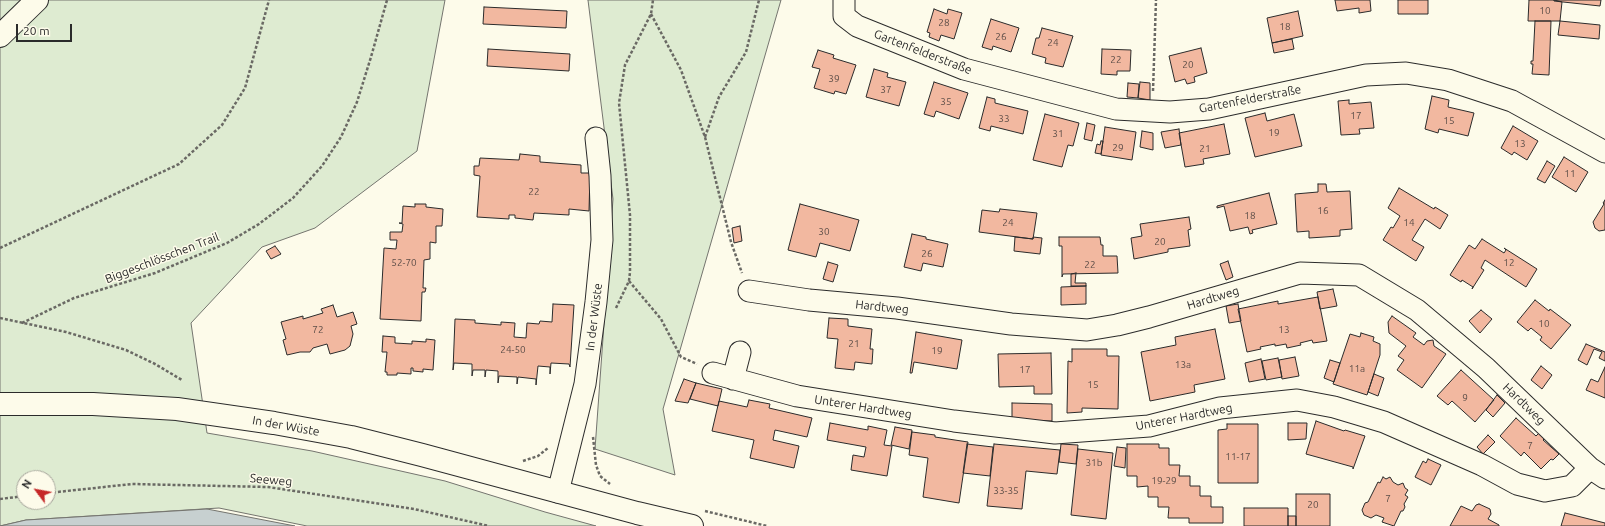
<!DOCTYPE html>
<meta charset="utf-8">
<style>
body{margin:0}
#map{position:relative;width:1605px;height:526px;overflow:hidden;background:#fdfbea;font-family:Ubuntu,sans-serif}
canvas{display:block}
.north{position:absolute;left:16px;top:470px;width:40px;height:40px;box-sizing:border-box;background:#fdfbea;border:1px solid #a9a89e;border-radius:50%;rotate:302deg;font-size:11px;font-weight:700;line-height:16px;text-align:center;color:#2b2b2b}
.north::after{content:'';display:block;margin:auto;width:14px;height:18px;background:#c62828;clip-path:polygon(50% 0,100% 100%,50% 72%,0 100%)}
.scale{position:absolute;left:16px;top:24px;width:56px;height:18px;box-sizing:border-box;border:2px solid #2b2b2b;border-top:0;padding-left:5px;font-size:12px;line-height:14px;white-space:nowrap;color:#2b2b2b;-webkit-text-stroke:3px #fdfbea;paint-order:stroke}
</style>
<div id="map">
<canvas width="1605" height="526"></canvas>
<div class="north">N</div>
<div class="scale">20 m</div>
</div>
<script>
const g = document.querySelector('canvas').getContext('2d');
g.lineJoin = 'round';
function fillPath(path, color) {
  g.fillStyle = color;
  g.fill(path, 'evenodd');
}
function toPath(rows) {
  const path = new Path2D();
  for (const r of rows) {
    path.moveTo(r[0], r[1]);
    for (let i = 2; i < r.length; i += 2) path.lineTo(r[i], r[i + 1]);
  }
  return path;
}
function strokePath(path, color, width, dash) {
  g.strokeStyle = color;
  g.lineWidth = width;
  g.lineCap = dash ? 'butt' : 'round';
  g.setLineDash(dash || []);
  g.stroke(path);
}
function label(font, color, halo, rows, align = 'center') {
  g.font = font + ' Ubuntu,sans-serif';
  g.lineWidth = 3;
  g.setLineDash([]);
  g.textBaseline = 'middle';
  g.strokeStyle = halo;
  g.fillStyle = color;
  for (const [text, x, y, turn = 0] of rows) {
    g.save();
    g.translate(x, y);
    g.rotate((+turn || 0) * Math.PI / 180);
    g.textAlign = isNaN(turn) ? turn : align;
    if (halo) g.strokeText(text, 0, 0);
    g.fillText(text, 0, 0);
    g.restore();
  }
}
const green = toPath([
 [0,0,445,0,417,151,315,228,262,247,191,323,207,433,312,451,445,481,545,512,596,526,307,526,219,508,26,520,0,526,0,0],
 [24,478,48,478,48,502,24,502,24,478],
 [588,0,781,0,663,409,675,475,595,449,613,199,588,0]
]);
const water = toPath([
 [207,509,295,526,0,526,26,520,207,509]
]);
const building = toPath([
 [1335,0,1370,0,1371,11,1359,13,1359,8,1337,11,1335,0],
 [1398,0,1428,0,1428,14,1398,14,1398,0],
 [1529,0,1554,0,1562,2,1560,21,1528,21,1529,0],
 [1554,0,1601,0,1600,6,1554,1,1554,0],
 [484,7,567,11,566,28,483,24,484,7],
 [934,9,947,14,948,9,962,13,954,39,941,35,939,41,929,37,930,33,927,32,934,9],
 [1298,11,1303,36,1272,43,1267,18,1298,11],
 [991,19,1019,28,1011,52,993,46,992,50,982,47,991,19],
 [1535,21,1551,21,1549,75,1532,74,1533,64,1531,64,1531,61,1533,61,1535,21],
 [1560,21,1600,25,1599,39,1558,35,1560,21],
 [1042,28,1073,36,1063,67,1045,63,1046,58,1032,54,1036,38,1039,38,1042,28],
 [1292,39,1294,49,1274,53,1272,43,1292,39],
 [1201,48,1207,73,1194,77,1195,82,1187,84,1185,79,1175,82,1169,56,1201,48],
 [488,49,570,54,569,71,487,66,488,49],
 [1102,49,1131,50,1130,71,1117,71,1117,75,1101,74,1102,49],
 [818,50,834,55,833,58,856,65,846,94,835,91,834,94,814,88,820,69,812,67,818,50],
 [874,69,888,73,887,77,906,82,899,106,866,97,874,69],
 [934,82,968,93,959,119,936,111,934,117,924,114,934,82],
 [1140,82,1150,83,1150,100,1138,98,1140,82],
 [1128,83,1139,84,1138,98,1127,97,1128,83],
 [1432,96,1449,100,1448,107,1474,113,1468,136,1439,129,1438,133,1425,129,1432,96],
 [987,97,995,99,995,103,1028,111,1023,134,991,126,990,131,979,128,987,97],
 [1349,100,1349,104,1371,102,1374,128,1359,129,1360,134,1341,135,1338,101,1349,100],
 [1265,113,1267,121,1294,114,1302,146,1255,157,1245,118,1265,113],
 [1045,114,1079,123,1073,146,1068,145,1062,167,1033,160,1045,114],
 [1087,123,1095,125,1092,141,1084,139,1087,123],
 [1224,124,1230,154,1203,159,1204,164,1185,167,1179,133,1224,124],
 [1513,126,1538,141,1527,160,1514,152,1512,155,1501,148,1513,126],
 [1105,127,1136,132,1132,160,1101,155,1105,127],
 [1179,129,1181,145,1165,148,1161,132,1179,129],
 [1142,131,1153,133,1153,150,1140,147,1142,131],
 [1101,141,1103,141,1101,154,1095,153,1097,144,1100,145,1101,141],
 [520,154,540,156,540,162,581,165,581,173,590,173,589,211,569,209,569,215,534,213,533,220,515,218,515,215,509,215,509,219,477,217,480,176,474,175,474,166,479,166,480,158,519,160,520,154],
 [1564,157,1588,172,1576,192,1552,177,1564,157],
 [1547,161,1555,166,1545,183,1537,179,1547,161],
 [1318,184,1326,184,1327,192,1350,191,1352,229,1340,230,1340,236,1309,238,1309,231,1297,232,1295,194,1318,192,1318,184],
 [1399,188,1434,209,1435,207,1448,215,1440,229,1425,219,1412,240,1424,247,1416,261,1383,240,1391,227,1393,228,1400,216,1388,208,1399,188],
 [1269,193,1277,224,1252,230,1253,233,1250,234,1248,227,1230,231,1224,206,1217,208,1217,206,1269,193],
 [1605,200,1605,230,1599,231,1595,228,1593,222,1604,204,1603,203,1605,200],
 [415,204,426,204,426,207,443,209,442,226,436,226,436,243,430,242,430,259,424,260,423,288,426,288,425,292,422,292,421,321,380,319,384,248,396,249,397,240,390,240,390,232,402,232,403,224,399,223,402,223,403,206,415,207,415,204],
 [800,204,859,220,850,251,820,243,816,257,788,250,800,204],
 [1000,209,1037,213,1033,239,979,232,982,210,999,212,1000,209],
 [1189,217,1191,229,1188,230,1190,246,1168,249,1168,252,1134,259,1131,238,1142,236,1140,224,1189,217],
 [740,226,742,241,734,243,732,228,740,226],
 [912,234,926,237,926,239,948,244,943,267,923,263,921,271,904,267,912,234],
 [1015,237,1033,239,1033,237,1042,238,1040,254,1014,251,1015,237],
 [1059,237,1100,237,1101,245,1103,245,1103,256,1117,256,1118,273,1063,274,1062,277,1062,246,1059,246,1059,237],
 [1482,239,1504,253,1506,250,1504,248,1537,269,1526,287,1485,260,1481,268,1484,270,1472,289,1473,287,1462,280,1461,282,1450,275,1469,245,1475,249,1482,239],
 [275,246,281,254,271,259,266,251,275,246],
 [1228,261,1233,277,1226,280,1220,264,1228,261],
 [828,262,838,265,833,282,823,279,828,262],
 [1076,273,1075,283,1086,283,1086,286,1071,286,1071,274,1076,273],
 [1086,286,1086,304,1061,305,1061,287,1086,286],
 [1333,289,1337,306,1320,309,1317,292,1333,289],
 [1318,297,1327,341,1313,343,1312,340,1300,343,1301,345,1287,348,1286,344,1275,346,1275,344,1260,347,1261,349,1247,352,1238,309,1278,301,1278,304,1318,297],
 [1535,300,1549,311,1550,309,1571,325,1551,349,1540,340,1542,337,1531,328,1528,331,1517,322,1535,300],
 [553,304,574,305,570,367,569,364,551,363,550,374,550,367,538,366,536,385,536,379,518,377,517,384,517,377,499,376,498,383,498,371,486,370,485,377,485,370,473,370,472,376,472,364,454,363,453,370,455,319,475,320,475,323,501,325,501,322,515,323,514,337,526,338,527,323,539,324,540,321,552,322,553,304],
 [1238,304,1241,321,1229,323,1226,306,1238,304],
 [333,305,337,317,353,312,357,324,351,326,353,334,350,346,345,350,330,354,327,344,313,348,310,352,300,352,287,355,283,340,286,339,281,322,303,316,303,319,323,313,321,309,333,305],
 [1481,310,1492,319,1480,333,1469,321,1481,310],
 [1392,316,1416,333,1413,337,1424,345,1427,341,1433,340,1434,346,1446,354,1422,388,1397,370,1404,360,1398,356,1406,346,1389,333,1388,322,1392,316],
 [829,318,848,319,848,326,872,329,870,349,873,349,872,364,855,362,854,370,835,368,838,339,827,338,829,318],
 [1215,329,1225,379,1194,385,1195,392,1150,401,1141,352,1176,345,1175,337,1215,329],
 [916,332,962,340,957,369,914,362,912,373,910,373,916,332],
 [1361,333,1374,337,1373,341,1380,344,1380,355,1367,395,1333,384,1350,334,1360,337,1361,333],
 [383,336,395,337,395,343,412,344,412,341,426,342,426,339,435,340,433,370,423,369,423,372,413,371,413,368,411,368,411,374,397,373,397,375,387,375,387,372,385,372,387,352,382,352,383,336],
 [1586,344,1605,352,1605,361,1599,358,1602,352,1594,349,1587,365,1578,360,1586,344],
 [1072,349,1107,349,1107,356,1119,356,1118,409,1082,408,1082,412,1067,413,1068,361,1072,362,1072,349],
 [1051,353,1052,394,1034,394,1034,386,999,387,998,354,1051,353],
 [1295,357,1299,376,1282,379,1279,360,1295,357],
 [1278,358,1282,377,1266,380,1262,361,1278,358],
 [1261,359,1265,379,1249,382,1245,363,1261,359],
 [1330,360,1340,363,1334,382,1324,378,1330,360],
 [1541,366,1552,375,1542,389,1531,380,1541,366],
 [1605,367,1605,398,1586,390,1591,379,1598,382,1605,367],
 [1461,370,1494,400,1475,422,1452,401,1448,405,1437,396,1461,370],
 [1374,374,1384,378,1378,396,1368,392,1374,374],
 [684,379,696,383,688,403,675,401,684,379],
 [696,383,722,389,718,406,690,399,696,383],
 [1497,395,1505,403,1493,417,1486,410,1497,395],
 [749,400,770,404,769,408,812,418,807,437,775,430,773,440,799,446,794,468,750,458,754,440,712,431,719,401,747,407,749,400],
 [1012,403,1052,404,1052,421,1012,420,1012,403],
 [1516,418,1536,436,1539,433,1545,438,1543,440,1559,454,1553,460,1551,459,1541,469,1524,452,1521,456,1500,436,1516,418],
 [1316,421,1344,431,1345,430,1365,436,1353,469,1353,467,1306,454,1316,421],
 [830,423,868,430,868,426,887,430,884,445,892,446,887,476,851,470,853,455,864,457,866,447,827,440,830,423],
 [1288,423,1307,423,1306,439,1288,440,1288,423],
 [1227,424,1258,424,1258,483,1218,483,1218,430,1227,429,1227,424],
 [895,427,912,430,909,449,891,445,895,427],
 [912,432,935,435,935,437,968,442,959,503,923,497,928,458,909,455,912,432],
 [1488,435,1495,442,1483,454,1477,447,1488,435],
 [967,444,993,447,990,476,963,473,967,444],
 [994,444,1060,450,1057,474,1026,471,1022,509,987,506,994,444],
 [1061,444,1078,445,1076,464,1059,462,1061,444],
 [1127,444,1159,444,1159,448,1169,448,1169,465,1180,465,1179,476,1190,476,1190,486,1200,486,1200,496,1211,496,1211,507,1223,507,1223,523,1189,523,1189,518,1168,518,1169,507,1158,507,1158,497,1148,497,1148,486,1137,487,1137,476,1127,476,1127,444],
 [1117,447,1126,448,1125,468,1114,466,1117,447],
 [1078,449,1113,453,1106,519,1071,515,1078,449],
 [1428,459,1441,465,1431,485,1415,477,1423,461,1426,463,1428,459],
 [1383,477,1386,479,1390,477,1393,482,1398,485,1403,483,1405,488,1408,490,1405,495,1408,497,1404,504,1405,507,1403,511,1401,511,1394,526,1382,522,1384,518,1376,515,1371,518,1364,515,1362,510,1365,503,1368,502,1378,482,1380,483,1383,477],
 [1296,494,1330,494,1330,526,1296,526,1296,494],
 [1479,504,1490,509,1491,514,1488,519,1499,525,1499,526,1450,526,1461,506,1472,511,1476,505,1479,504],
 [1244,508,1288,508,1288,526,1244,526,1244,508],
 [1565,513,1605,523,1605,526,1561,526,1565,513],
 [1288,516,1296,516,1296,526,1288,526,1288,516]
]);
const path = toPath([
 [651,14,681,70,705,137,731,242,742,273],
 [1153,91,1156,0],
 [705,137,719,97,746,52,759,0],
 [0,248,179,164,222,125,245,88,269,0],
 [629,281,661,319,681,357,697,364],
 [616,308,629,281,630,272,630,215,619,103,625,65,651,14,653,0],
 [0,318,66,332,126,350,155,364,182,380],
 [22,323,74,298,155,273,227,243,259,224,293,198,322,166,341,137,357,102,371,57,387,0],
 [593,437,596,465,600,476,610,484],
 [523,461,538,456,548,448],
 [48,493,132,484,268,487,414,509,489,526],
 [0,499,24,496],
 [705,511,767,526]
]);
const minor = toPath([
 [844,0,844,16,857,26,964,69,1116,109,1170,112,1209,109,1366,75,1406,73,1448,80,1512,101,1605,152],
 [749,291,809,300,897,308,1011,324,1087,330,1117,325,1149,317,1300,273,1359,275,1417,310,1486,368,1590,468,1605,478],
 [713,373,797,396,954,421,1055,433,1149,426,1220,408,1297,400,1334,407,1384,422,1482,465,1517,484,1545,491,1572,486,1590,468],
 [733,379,740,352],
 [558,492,585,384,596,302,602,240,600,176,596,138]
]);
const major = toPath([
 [0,36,37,0],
 [0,404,93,404,177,409,274,423,351,437,422,455,637,513,692,526]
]);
const numberNames = [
 ["10",1545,11],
 ["28",944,23],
 ["18",1285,27],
 ["26",1001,37],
 ["24",1053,43],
 ["22",1116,60],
 ["20",1188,65],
 ["39",834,79],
 ["37",886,90],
 ["35",946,102],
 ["17",1356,116],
 ["33",1004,119],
 ["15",1449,121],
 ["19",1274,133],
 ["31",1058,134],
 ["13",1520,144],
 ["29",1118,148],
 ["21",1205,149],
 ["11",1570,174],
 ["22",534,192],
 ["16",1323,211],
 ["18",1250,216],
 ["24",1008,223],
 ["14",1409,223],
 ["30",824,232],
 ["20",1160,242],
 ["26",927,254],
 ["52-70",404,263],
 ["12",1509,263],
 ["22",1090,265],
 ["10",1544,324],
 ["72",318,330],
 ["13",1284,330],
 ["21",854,344],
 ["24-50",513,350],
 ["19",937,351],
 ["13a",1183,365],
 ["11a",1357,369],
 ["17",1025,370],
 ["15",1093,385],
 ["9",1465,398],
 ["7",1530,446],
 ["11-17",1238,457],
 ["31b",1094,463],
 ["19-29",1164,481],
 ["33-35",1006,491],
 ["7",1388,499],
 ["20",1313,505]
];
const streetNames = [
 ["Gartenfelderstraße",923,52,21],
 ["Gartenfelderstraße",1250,99,-11],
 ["Biggeschlösschen Trail",162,258,-21],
 ["Hardtweg",1213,298,-17],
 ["Hardtweg",882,307,6],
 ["In der Wüste",594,317,-83],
 ["Hardtweg",1524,404,44],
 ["Unterer Hardtweg",863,407,9],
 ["Unterer Hardtweg",1184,417,-11],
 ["In der Wüste",286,426,10],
 ["Seeweg",271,480,5]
];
fillPath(green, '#deebd1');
strokePath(green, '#74746e', 1);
fillPath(water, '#c7d0d0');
strokePath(water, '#74746e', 1);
fillPath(building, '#f2b8a0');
strokePath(building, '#2b2b2b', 1);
strokePath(minor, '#2b2b2b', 23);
strokePath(major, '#2b2b2b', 24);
strokePath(path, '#6a6964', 2.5, [3, 2]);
strokePath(minor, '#fdfbea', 21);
strokePath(major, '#fdfbea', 22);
label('10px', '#5d4e48', null, numberNames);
label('12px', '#2b2b2b', '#fdfbea', streetNames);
</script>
